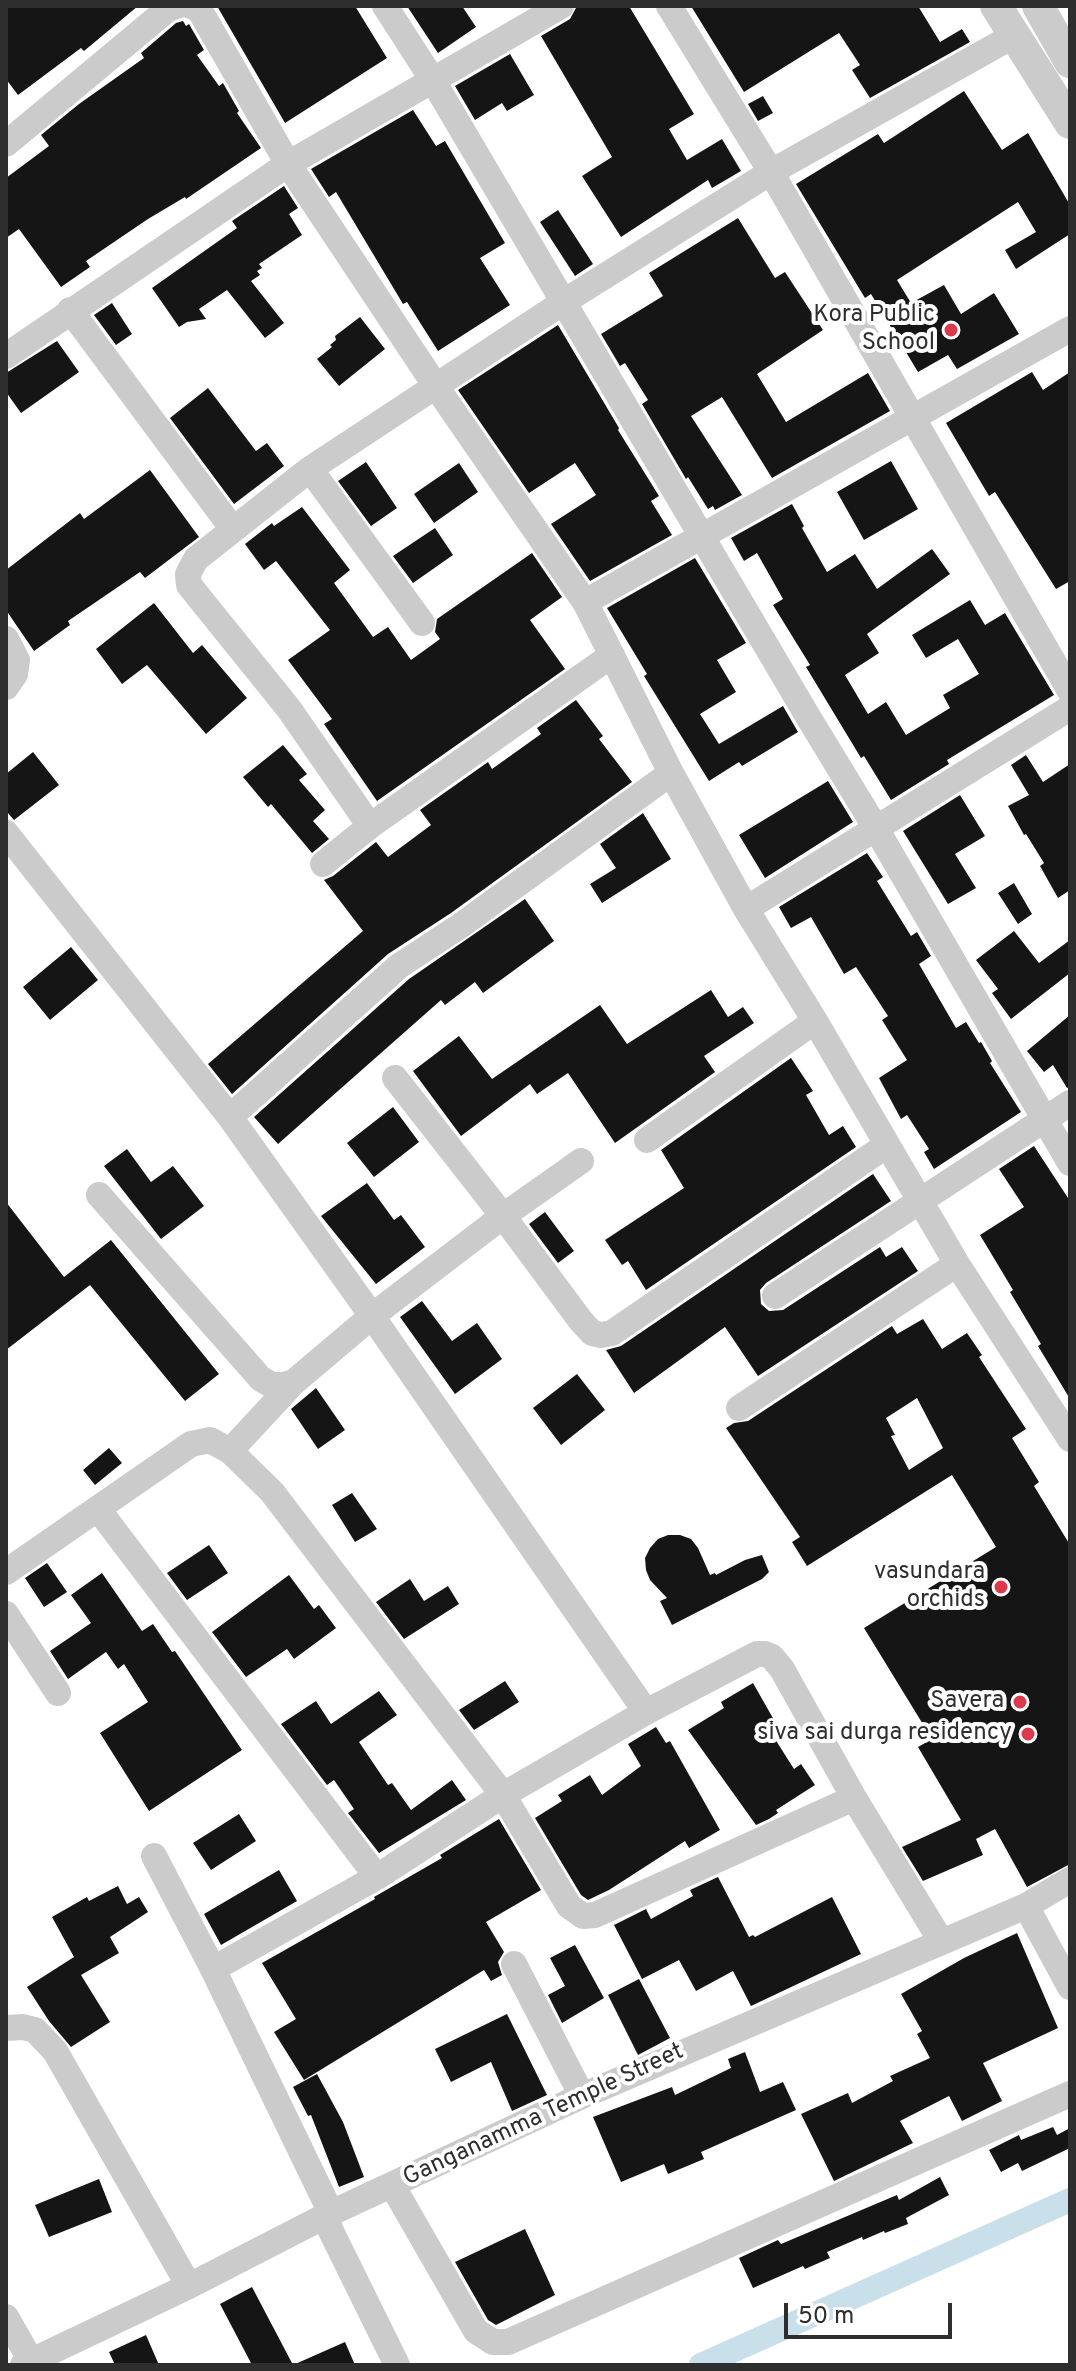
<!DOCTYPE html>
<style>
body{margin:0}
#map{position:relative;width:1076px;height:2371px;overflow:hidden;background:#fff;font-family:Overpass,sans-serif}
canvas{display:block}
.frame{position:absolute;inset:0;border:8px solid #2e2e2e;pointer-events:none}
.scale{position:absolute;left:784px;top:2303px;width:168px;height:36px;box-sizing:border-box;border:4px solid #2e2e2e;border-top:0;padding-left:10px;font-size:24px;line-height:28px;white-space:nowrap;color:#2e2e2e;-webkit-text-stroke:6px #fff;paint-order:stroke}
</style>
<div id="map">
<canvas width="1076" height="2371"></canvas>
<div class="frame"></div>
<div class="scale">50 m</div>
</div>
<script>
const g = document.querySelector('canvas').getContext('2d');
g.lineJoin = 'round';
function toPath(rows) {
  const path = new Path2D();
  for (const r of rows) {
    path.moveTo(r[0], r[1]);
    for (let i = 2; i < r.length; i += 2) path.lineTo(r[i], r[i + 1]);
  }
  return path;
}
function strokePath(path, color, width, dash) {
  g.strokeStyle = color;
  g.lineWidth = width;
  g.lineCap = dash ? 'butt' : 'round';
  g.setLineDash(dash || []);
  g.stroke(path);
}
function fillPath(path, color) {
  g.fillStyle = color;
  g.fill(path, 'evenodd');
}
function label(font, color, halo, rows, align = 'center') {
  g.font = font + ' Overpass,sans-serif';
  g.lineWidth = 8;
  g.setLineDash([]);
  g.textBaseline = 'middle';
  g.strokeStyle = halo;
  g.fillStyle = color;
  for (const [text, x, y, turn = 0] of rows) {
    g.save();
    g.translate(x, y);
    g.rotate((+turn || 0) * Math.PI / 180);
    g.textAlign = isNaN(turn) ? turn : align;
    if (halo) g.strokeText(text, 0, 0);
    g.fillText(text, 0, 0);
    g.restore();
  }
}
const canal = toPath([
 [701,2365,1070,2200]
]);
const building = toPath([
 [6,6,138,6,84,51,81,48,18,95,6,79],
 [217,6,355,6,387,58,285,123],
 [407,6,462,6,476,27,438,53],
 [577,6,629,6,694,114,669,129,687,160,722,139,741,171,712,188,708,180,621,237,582,176,612,157,541,36,570,19],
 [691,6,918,6,940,42,962,29,970,42,870,98,852,70,860,65,839,33,744,92],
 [183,21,186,26,189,24,204,50,197,55,219,86,223,83,239,111,237,113,261,148,186,199,185,197,148,219,86,261,90,267,61,287,19,229,6,238,6,178,49,146,41,135,79,104,144,58,141,53,176,23],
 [510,54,534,95,507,111,502,103,475,120,455,86],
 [964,91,1002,150,1028,133,1070,205,1070,234,1016,269,1005,250,1036,232,1018,202,897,280,911,303,944,285,961,314,994,293,1019,334,957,369,948,355,918,372,871,294,865,298,796,184,878,134,884,143],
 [763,96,773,113,758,121,748,104],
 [413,110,436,146,445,141,505,243,480,258,510,305,438,351,407,302,403,304,336,192,329,197,311,169],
 [284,186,298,208,289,214,302,235,259,264,262,268,257,271,260,275,251,281,284,323,265,338,227,290,199,309,206,319,187,322,179,327,152,288,237,228,232,221],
 [558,210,593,264,575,276,540,222],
 [738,218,775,278,785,272,823,330,757,374,786,422,868,373,890,411,772,478,722,397,691,416,742,495,715,510,713,506,708,509,688,477,686,479,642,404,648,400,625,363,620,366,601,334,663,296,649,273],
 [112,303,132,334,116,345,94,315],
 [360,317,385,349,339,386,317,359,332,347,330,345,336,340,335,336],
 [558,325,619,428,618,430,659,496,651,501,672,535,590,581,551,524,596,495,575,463,529,493,458,390],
 [57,341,79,372,21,413,6,392,6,373],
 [1032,372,1043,390,1070,372,1070,581,1056,589,995,492,989,496,946,423],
 [208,388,256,451,267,443,284,466,234,504,170,418],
 [891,461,918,509,864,540,837,492],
 [366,462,397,508,371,526,338,481],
 [459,463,478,492,434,523,414,494],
 [150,470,199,537,145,578,140,572,68,621,70,625,34,651,6,610,6,570,80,513,84,519],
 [792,504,804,526,802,528,827,572,855,554,877,589,932,549,950,574,867,634,879,653,845,675,868,714,886,702,906,735,950,708,943,695,979,674,958,639,926,658,912,635,970,600,985,625,1005,613,1054,695,947,760,949,764,891,800,864,756,861,758,806,667,810,665,773,605,783,599,757,553,744,561,731,538],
 [302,507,350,570,334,583,373,637,388,627,411,660,440,639,435,632,437,619,532,553,562,597,530,620,565,669,377,801,324,724,332,719,288,660,330,630,276,561,264,570,245,544,272,523,274,526],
 [435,528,453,555,413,583,393,556],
 [695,558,746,643,717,660,736,692,700,714,719,744,783,706,798,732,742,766,739,762,709,781,644,676,647,674,607,608],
 [154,603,193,653,202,645,247,698,206,734,147,665,122,684,96,649],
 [576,700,603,736,599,739,632,782,451,913,388,954,232,1094,208,1064,363,931,324,880,333,876,376,842,388,857,431,825,420,810,488,762,492,769,541,734,537,728],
 [283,745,307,774,299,780,325,810,313,821,329,839,312,853,271,804,268,807,243,777],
 [33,752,59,785,14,820,6,811,6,774],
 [1026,755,1043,782,1070,764,1070,890,1058,898,1040,866,1044,863,1026,834,1024,835,1008,806,1029,795,1011,765],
 [828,781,853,822,765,878,739,835],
 [960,795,985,836,955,854,976,888,948,904,903,831],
 [643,813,671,859,602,903,590,884,616,868,600,844],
 [867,853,883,877,877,881,911,936,917,932,931,956,919,964,956,1028,966,1022,979,1043,981,1042,992,1061,990,1063,1021,1112,934,1169,924,1152,929,1149,907,1115,901,1119,879,1078,907,1060,882,1020,888,1016,856,967,844,974,811,917,791,928,779,907],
 [1014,883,1032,914,1018,924,998,893],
 [525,899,554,941,483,993,475,982,445,1005,441,1000,278,1144,254,1117,409,979],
 [1014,931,1039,963,1070,940,1070,973,1011,1019,992,993,998,989,976,960],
 [71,947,98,980,50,1020,23,987],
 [711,990,728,1017,743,1007,754,1023,704,1056,715,1072,615,1143,568,1073,537,1094,530,1084,461,1136,413,1071,459,1036,492,1079,600,1005,627,1044],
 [1070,1015,1070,1087,1067,1088,1053,1065,1044,1072,1027,1051],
 [791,1058,813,1091,806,1095,829,1135,843,1126,856,1147,646,1290,628,1261,622,1265,605,1240,684,1188,661,1150],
 [393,1107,419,1142,374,1177,347,1143],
 [1034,1146,1070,1201,1070,1399,1038,1346,1041,1344,1010,1292,1013,1290,980,1235,1024,1207,999,1169],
 [127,1149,151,1182,173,1166,204,1206,161,1239,104,1166],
 [873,1174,891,1201,766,1283,760,1290,761,1304,769,1311,783,1310,880,1247,886,1257,902,1247,918,1271,758,1376,725,1327,634,1393,606,1350,621,1346],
 [367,1183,394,1220,401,1215,425,1247,376,1284,321,1216],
 [6,1202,64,1277,111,1240,219,1374,185,1401,90,1285,6,1350],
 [545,1212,574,1251,558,1263,529,1224],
 [422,1301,452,1341,477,1323,502,1359,455,1394,400,1317],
 [923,1319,942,1349,967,1333,982,1355,979,1357,1026,1429,1012,1438,1039,1482,1034,1486,1070,1545,1070,1864,1027,1887,995,1829,976,1839,983,1855,923,1881,902,1847,961,1820,918,1747,932,1739,864,1628,996,1547,952,1475,807,1566,792,1542,800,1537,726,1428,734,1423,748,1421,892,1326,897,1334],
 [917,1398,943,1448,909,1470,891,1436,895,1435,886,1418],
 [577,1374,605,1410,561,1445,533,1408],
 [316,1388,345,1430,318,1449,291,1409],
 [109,1448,122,1463,95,1485,83,1470],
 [352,1493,377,1529,355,1542,332,1505],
 [668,1535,680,1535,691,1539,698,1548,710,1575,715,1573,716,1575,745,1560,762,1555,769,1572,762,1579,672,1625,660,1601,667,1598,650,1580,646,1570,645,1558,650,1548,658,1539],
 [209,1545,228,1573,187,1600,167,1573],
 [47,1563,67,1592,44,1607,25,1578],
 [102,1573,142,1631,153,1624,172,1652,175,1651,242,1750,149,1811,100,1733,148,1702,124,1664,118,1669,106,1652,68,1679,50,1651,91,1623,71,1595],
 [289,1575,314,1609,319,1605,336,1628,294,1659,287,1649,246,1677,212,1632],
 [410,1579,424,1601,448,1586,459,1604,404,1639,376,1602],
 [505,1681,519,1702,474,1730,459,1710],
 [753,1683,782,1734,775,1739,794,1769,801,1764,815,1785,776,1810,778,1813,769,1819,756,1825,688,1730,724,1708,721,1702],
 [379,1691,397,1715,359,1742,388,1785,392,1783,411,1810,452,1780,466,1800,379,1853,348,1813,354,1809,334,1780,327,1785,281,1724,316,1701,331,1724],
 [656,1727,666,1743,670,1741,720,1830,689,1848,685,1841,609,1890,588,1900,581,1895,535,1818,562,1801,558,1795,590,1775,602,1795,641,1766,628,1744],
 [239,1814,256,1841,211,1870,193,1843],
 [499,1819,541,1890,486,1922,504,1952,498,1962,502,1975,491,1981,484,1970,304,2080,274,2032,296,2019,262,1963,375,1899,374,1897,442,1858,440,1855],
 [279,1870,297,1901,221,1945,204,1914],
 [718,1877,749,1937,753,1935,755,1937,832,1897,861,1954,751,2006,733,1971,696,1991,679,1960,642,1979,614,1925,646,1909,651,1919,693,1896,690,1890],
 [118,1886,127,1904,139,1897,148,1912,110,1937,119,1953,81,1975,110,2022,71,2047,49,2021,27,1987,74,1957,52,1917,87,1897,89,1901],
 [1017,1933,1058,2028,983,2063,1002,2101,962,2121,949,2096,900,2121,913,2143,834,2181,801,2114,848,2093,852,2103,893,2081,890,2076,930,2058,917,2034,922,2031,901,1994,964,1958],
 [575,1945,604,1998,562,2023,548,1995,565,1986,550,1958],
 [639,1979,670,2038,638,2055,608,1995],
 [507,2014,547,2095,512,2111,491,2062,451,2082,435,2049],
 [745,2052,760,2092,783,2082,796,2110,701,2152,704,2159,668,2174,664,2164,621,2182,593,2117,672,2087,675,2095,731,2068,728,2059],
 [317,2074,343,2122,364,2177,339,2187,311,2115,308,2116,293,2087],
 [1053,2127,1057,2135,1070,2128,1070,2148,1022,2171,1018,2163,1001,2172,989,2150,1019,2135,1021,2140],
 [940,2177,949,2195,906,2218,908,2224,885,2233,884,2231,863,2240,862,2237,827,2252,830,2258,805,2269,803,2266,753,2288,739,2258,778,2240,781,2244,897,2195,899,2200],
 [99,2179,112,2212,49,2237,35,2205],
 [525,2229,555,2295,496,2325,488,2320,455,2262],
 [252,2287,293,2365,345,2342,355,2365,252,2365,220,2304],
 [146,2335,159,2365,115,2365,109,2352]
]);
const minor = toPath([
 [191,6,199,9,288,164,435,385,585,602,671,773,746,909,815,1021,957,1264,1070,1439],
 [385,6,432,79,810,720,877,830,1070,1163],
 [669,6,771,172,1070,691],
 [6,144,168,9,177,6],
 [70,310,232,528],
 [6,356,288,164,561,6],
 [310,469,422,623],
 [585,602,1070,329],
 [6,639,17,660,15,674,6,687],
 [370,826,289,709,189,585,188,574,196,559,310,469,565,301,771,172,1013,36],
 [6,833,230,1117,372,1316,646,1712],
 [323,864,370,826,612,655],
 [746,909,1070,708],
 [395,1078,503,1216,581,1321,592,1333,601,1335,612,1333,887,1145],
 [230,1117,399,966,460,926,671,773],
 [647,1140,815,1021],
 [99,1195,261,1379,272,1385,284,1385,294,1382,372,1316,503,1216,581,1161],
 [775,1296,1070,1103],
 [739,1408,957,1264],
 [230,1451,294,1382],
 [98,1509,377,1877],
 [6,1572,191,1444,210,1440,230,1451,272,1492,503,1795,569,1906,583,1916,595,1915,854,1798],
 [6,1614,58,1693],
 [154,1856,213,1969,331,2213,328,2225,397,2365],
 [1026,1906,1070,1987],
 [514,1964,582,2096],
 [213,1969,377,1877,503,1795,646,1712,757,1654,765,1654,772,1657,782,1669,854,1798,941,1941],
 [6,2028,23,2027,35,2030,55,2051,189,2286],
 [392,2185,476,2331,493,2342,508,2342,1070,2094],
 [6,2317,31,2361],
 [23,2365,189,2286,331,2213,582,2096,1026,1906,1070,1880]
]);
const tertiary = toPath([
 [996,6,1070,123],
 [1038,6,1070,62]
]);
const markers = [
 [951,330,8,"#dc394d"],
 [1001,1587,8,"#dc394d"],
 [1020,1702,8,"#dc394d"],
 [1028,1734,8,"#dc394d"]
];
const poiNames = [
 ["Kora Public",935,316],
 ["School",935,344],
 ["vasundara",985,1573],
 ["orchids",985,1601],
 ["Savera",1004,1702],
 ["siva sai durga residency",1012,1734]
];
const streetNames = [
 ["Ganganamma Temple Street",544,2116,-25]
];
strokePath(canal, '#c9dfea', 24);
fillPath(building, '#151515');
strokePath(minor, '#cbcbcb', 26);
strokePath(tertiary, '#cbcbcb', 32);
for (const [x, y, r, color] of markers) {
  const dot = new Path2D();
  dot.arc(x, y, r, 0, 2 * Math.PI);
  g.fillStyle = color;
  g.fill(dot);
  strokePath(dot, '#fff', 3);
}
label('24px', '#2e2e2e', '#fff', poiNames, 'right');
label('24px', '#2e2e2e', '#fff', streetNames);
</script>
